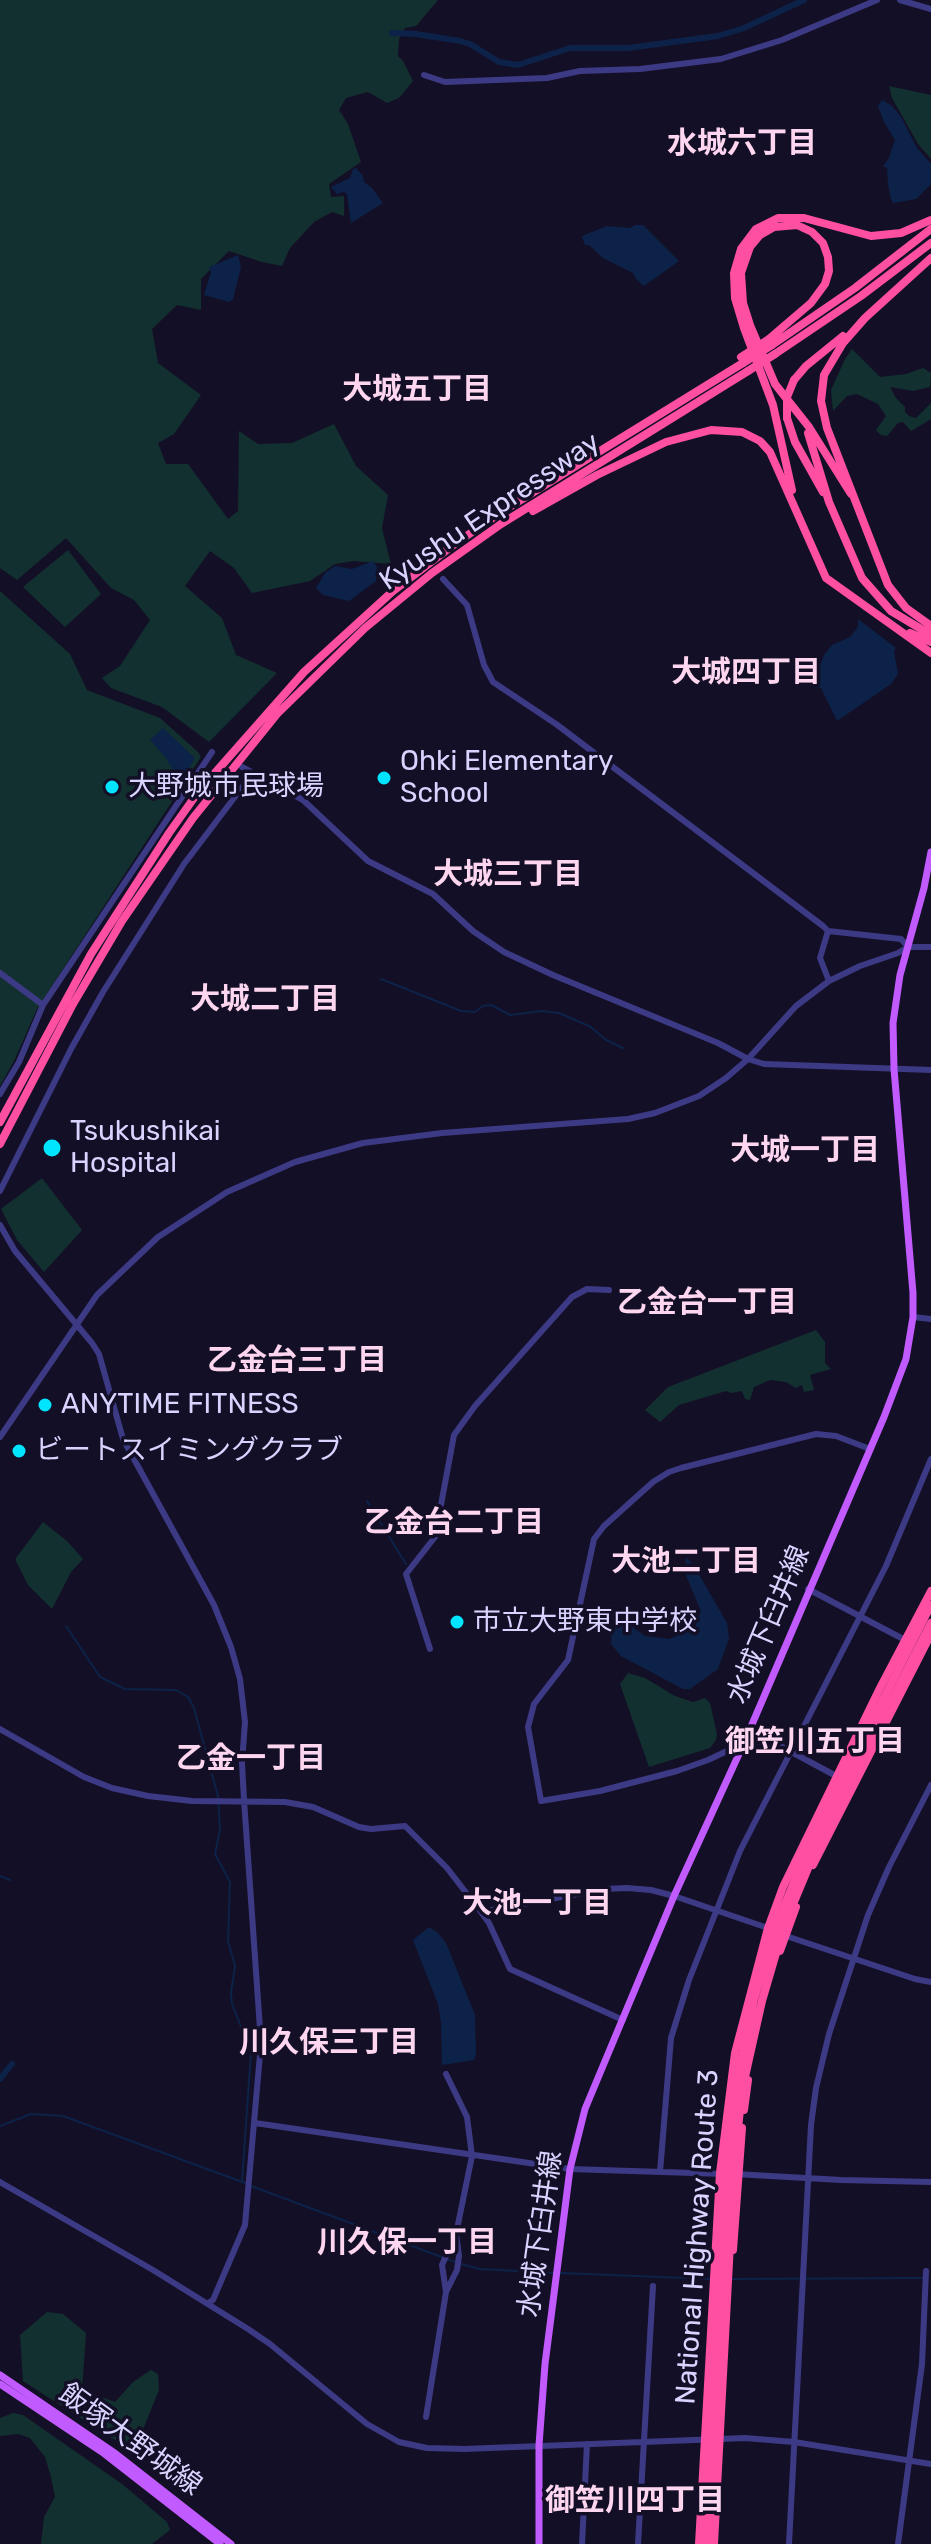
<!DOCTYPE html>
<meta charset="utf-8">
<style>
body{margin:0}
canvas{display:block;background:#130f26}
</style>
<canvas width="931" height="2544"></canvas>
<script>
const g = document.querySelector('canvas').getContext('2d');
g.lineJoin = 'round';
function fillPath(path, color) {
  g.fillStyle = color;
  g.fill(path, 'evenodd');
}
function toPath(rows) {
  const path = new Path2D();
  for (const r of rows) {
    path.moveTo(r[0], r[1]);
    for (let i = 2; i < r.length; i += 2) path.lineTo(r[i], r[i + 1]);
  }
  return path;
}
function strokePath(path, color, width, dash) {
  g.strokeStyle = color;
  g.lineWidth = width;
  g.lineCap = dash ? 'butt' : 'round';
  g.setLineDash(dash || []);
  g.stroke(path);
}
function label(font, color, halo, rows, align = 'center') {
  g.font = font + ' Rubik,"Noto Sans JP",sans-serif';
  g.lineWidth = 7;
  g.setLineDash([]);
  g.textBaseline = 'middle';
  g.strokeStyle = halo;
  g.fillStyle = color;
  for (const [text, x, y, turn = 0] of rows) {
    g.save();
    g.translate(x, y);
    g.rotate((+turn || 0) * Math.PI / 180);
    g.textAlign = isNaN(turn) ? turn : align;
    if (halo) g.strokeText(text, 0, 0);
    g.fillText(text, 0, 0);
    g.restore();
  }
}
const green = toPath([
 [0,0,438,0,416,26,405,28,399,39,398,56,403,61,413,81,399,98,387,103,368,92,346,98,339,110,348,124,361,162,329,184,331,197,344,196,344,216,332,212,314,222,290,248,282,266,262,262,229,251,201,279,201,310,177,305,152,329,158,363,201,395,174,434,158,443,166,464,188,464,228,519,238,511,239,431,258,444,292,443,334,424,356,466,388,495,382,528,391,564,353,561,335,564,310,581,252,593,234,568,210,551,185,586,222,618,236,655,277,673,209,742,162,707,111,688,102,678,120,666,150,620,134,600,111,588,66,538,17,580,0,568],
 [889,86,931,95,931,159,918,144,892,98],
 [852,349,880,377,906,374,923,368,931,373,930,387,913,391,890,387,896,398,905,407,905,412,909,416,916,418,931,403,931,419,911,431,903,422,898,423,887,436,881,435,876,430,886,416,878,404,857,394,847,396,833,411,831,390,845,359],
 [68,550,101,594,65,627,23,587],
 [0,591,70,654,87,690,160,718,198,752,201,757,37,1009,14,1061,0,1086],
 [42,1178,82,1230,44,1272,17,1240,1,1209],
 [816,1330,825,1342,825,1363,831,1369,810,1375,814,1390,804,1392,802,1385,796,1388,786,1382,770,1380,754,1387,750,1400,745,1399,742,1391,731,1393,726,1391,679,1405,660,1422,645,1410,668,1387],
 [43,1522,67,1541,83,1559,71,1572,52,1609,28,1585,16,1561,16,1558],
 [628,1673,645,1678,675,1696,693,1702,705,1698,710,1703,717,1734,716,1740,710,1748,649,1767,620,1684],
 [47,2312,63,2314,86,2333,82,2390,115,2402,133,2382,151,2370,158,2374,159,2390,144,2427,145,2442,136,2449,111,2438,23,2381,20,2335],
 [13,2413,23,2415,122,2484,167,2522,170,2530,152,2544,41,2544,44,2517,55,2497,51,2477,45,2457,30,2438,18,2434,0,2436,0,2418]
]);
const water = toPath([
 [882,100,892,106,901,117,917,148,931,164,931,184,916,199,893,203,891,199,888,184,887,168,883,166,889,158,895,140,884,122,878,106],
 [356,168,363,176,364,182,372,188,383,203,351,223,347,194,344,192,337,194,331,187,350,178,353,169],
 [635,225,643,225,679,261,644,286,636,279,633,273,603,258,589,245,585,245,583,240,582,236,607,226,630,228],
 [238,255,241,267,233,299,229,302,204,295,211,272,209,267],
 [373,561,377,567,376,581,349,601,323,595,316,588,325,573,335,566,352,569],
 [858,619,896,648,894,651,898,674,891,684,837,721,821,688,813,687,814,681,824,655,832,645,850,637,858,627],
 [163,728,195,758,184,778,178,778,165,757,150,740],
 [686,1558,693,1564,727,1623,729,1639,718,1669,690,1689,683,1689,621,1656,611,1644,612,1628,610,1620,606,1616,609,1605,612,1605,631,1626,645,1636,669,1639,694,1629,701,1611,685,1573],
 [429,1927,437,1932,446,1943,475,2015,476,2055,474,2060,442,2065,441,2022,438,2004,413,1940]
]);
const stream = toPath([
 [381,979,461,1011,475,1012,483,1006,491,1005,510,1015,542,1011,559,1013,591,1027,606,1040,623,1048],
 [367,1501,406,1564],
 [66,1626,100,1677,125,1689,176,1690,188,1697,194,1708,218,1796,220,1830,215,1854,230,1882,228,1941,235,1966,231,1993,232,2004,251,2052,242,2181],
 [0,1876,10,1880],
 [0,2126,31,2114,63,2116,245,2183],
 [251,2186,455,2262],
 [461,2264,480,2269,554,2273],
 [560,2273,710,2279],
 [732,2279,922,2278]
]);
const canal = toPath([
 [392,33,416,34,460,41,470,44,499,62,518,65,570,48,628,48,718,36,744,28,804,0],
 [0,2079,12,2064]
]);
const minor = toPath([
 [900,0,931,9],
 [424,75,445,82,547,78,580,71,640,69,721,59,782,40,877,0],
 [443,579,467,605,484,665,493,682,556,724,823,926,828,931,820,958,829,981],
 [242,767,303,800,368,861,433,894,473,931,504,952,553,975,718,1043,748,1059,764,1064,931,1070],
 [828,931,901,939,908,947],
 [0,973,43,1005],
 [0,1094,19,1062,43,1005,212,752],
 [0,1191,71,1049,103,992,184,864,253,773],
 [0,1225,15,1251,92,1343,99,1354,123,1439,214,1605,231,1647,240,1679,245,1722,242,1763,244,1800,261,2043,245,2225,213,2300,208,2303],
 [913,1317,931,1319],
 [0,1437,97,1295,158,1237,227,1192,295,1162,363,1143,442,1133,628,1119,655,1113,699,1096,726,1078,748,1059,796,1006,829,981,860,966,898,953,908,947,931,947],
 [808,1589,907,1641],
 [430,1649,406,1574,435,1537,454,1435,475,1406,572,1297,587,1289,609,1290],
 [0,1729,84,1777,112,1788,148,1796,192,1801,285,1802,313,1807,359,1827,371,1829,405,1826,447,1868,481,1912,489,1923,510,1969,623,2020],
 [838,1777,773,1742,753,1741,744,1743,708,1760,677,1771,600,1791,541,1801,528,1727,534,1704,568,1660,594,1539,604,1526,653,1482,669,1472,681,1468,816,1434,836,1436,870,1449],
 [481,1912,604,1889,627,1888,651,1890,674,1896,768,1928],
 [786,1936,915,1979,931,1982],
 [255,2123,570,2169,724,2174],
 [660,2172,671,2038,689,1980,740,1851,886,1566,931,1459],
 [735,2174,841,2180,931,2182],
 [0,2182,153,2270,248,2329,270,2344,367,2424,399,2442,427,2448,464,2449,745,2438,794,2442,931,2464],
 [446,2292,457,2270,459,2256,456,2234],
 [426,2417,446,2292,442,2265,456,2234,472,2156,467,2117,446,2074],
 [582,2544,587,2444],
 [638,2544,653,2286],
 [789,2544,811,2125,816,2088,829,2034,868,1915,889,1867,931,1785],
 [898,2544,922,2364,926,2271]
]);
const major = toPath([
 [0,2375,116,2454,231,2544],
 [0,2384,102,2452,220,2544],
 [539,2544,539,2445,545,2364,570,2169,585,2109,674,1896,744,1743,884,1417,906,1359,913,1317,913,1293,894,1069,893,1023,900,975,924,888,931,852]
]);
const highway = toPath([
 [931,258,865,318,843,343,824,375,821,401,827,428,888,585,906,608,931,626],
 [769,339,811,303,825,284,829,271,828,257,823,243,812,232,797,225,774,227,760,235,750,247,741,273,743,303,750,325,775,384,809,427,851,494],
 [772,345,855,288,931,229],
 [775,354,861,296,931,243],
 [794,380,806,366,843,336],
 [787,418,795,442,823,492],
 [808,433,829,502,862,578,891,611,931,635],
 [792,490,773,405,744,328,735,298,734,273,741,249,756,229,778,218,804,218,871,236,901,233,931,220],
 [533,511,597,475,666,442,711,430,742,432,760,441,770,452,826,578,931,653],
 [910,633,931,642],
 [0,1122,91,954,169,833,199,791,304,672,393,591,456,543,506,509,743,363],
 [0,1144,73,1004,122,921,193,818,277,714,365,628,432,573,501,524,748,371],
 [813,1865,931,1634],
 [780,1951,796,1907],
 [744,2110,748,2080],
 [733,2250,742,2128],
 [699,2544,720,2173,735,2053,768,1928,783,1887,880,1688,931,1591]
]);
const highwayBridge = toPath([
 [741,357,769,339],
 [743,363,772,345],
 [748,371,775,354],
 [787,418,787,397,794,380],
 [706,2544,727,2167,736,2087,754,1999,777,1923,812,1839,931,1605],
 [714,2544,734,2168,742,2090,762,2001,784,1926,819,1842,931,1623]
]);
const markers = [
 [384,778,8,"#00e5ff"],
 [112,787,8,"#00e5ff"],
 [52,1148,10,"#00e5ff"],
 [45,1405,8,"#00e5ff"],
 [19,1451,8,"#00e5ff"],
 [457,1622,8,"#00e5ff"]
];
const streetNames = [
 ["Kyushu Expressway",490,512,-34],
 ["水城下臼井線",769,1625,-67],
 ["水城下臼井線",541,2234,-82],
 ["National Highway Route 3",698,2237,-86],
 ["飯塚大野城線",130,2440,36]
];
const poiNames = [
 ["Ohki Elementary",400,762],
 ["School",400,794],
 ["大野城市民球場",128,787],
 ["Tsukushikai",70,1132],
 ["Hospital",70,1164],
 ["ANYTIME FITNESS",61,1405],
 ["ビートスイミングクラブ",35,1451],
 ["市立大野東中学校",473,1622]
];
const neighbourhoodNames = [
 ["水城六丁目",742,144],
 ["大城五丁目",417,390],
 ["大城四丁目",746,673],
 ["大城三丁目",508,875],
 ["大城二丁目",265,1000],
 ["大城一丁目",805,1151],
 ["乙金台一丁目",707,1303],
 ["乙金台三丁目",297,1361],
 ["乙金台二丁目",454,1523],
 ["大池二丁目",686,1562],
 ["御笠川五丁目",815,1742],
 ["乙金一丁目",251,1759],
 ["大池一丁目",537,1904],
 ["川久保三丁目",329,2043],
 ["川久保一丁目",407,2243],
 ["御笠川四丁目",635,2501]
];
fillPath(green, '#12302f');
fillPath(water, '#0c2248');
strokePath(stream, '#0c2248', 2);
strokePath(canal, '#0c2248', 6);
strokePath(minor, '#3d3a85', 6);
strokePath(major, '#c25bff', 7);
strokePath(highway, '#ff4fa3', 8);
strokePath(highwayBridge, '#ff4fa3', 8);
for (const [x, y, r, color] of markers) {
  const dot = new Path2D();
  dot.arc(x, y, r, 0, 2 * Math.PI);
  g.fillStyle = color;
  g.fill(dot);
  strokePath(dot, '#130f26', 3);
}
label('28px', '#d9d4ff', '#130f26', streetNames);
label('28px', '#d9d4ff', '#130f26', poiNames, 'left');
label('bold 30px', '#ffd6f0', '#130f26', neighbourhoodNames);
</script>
